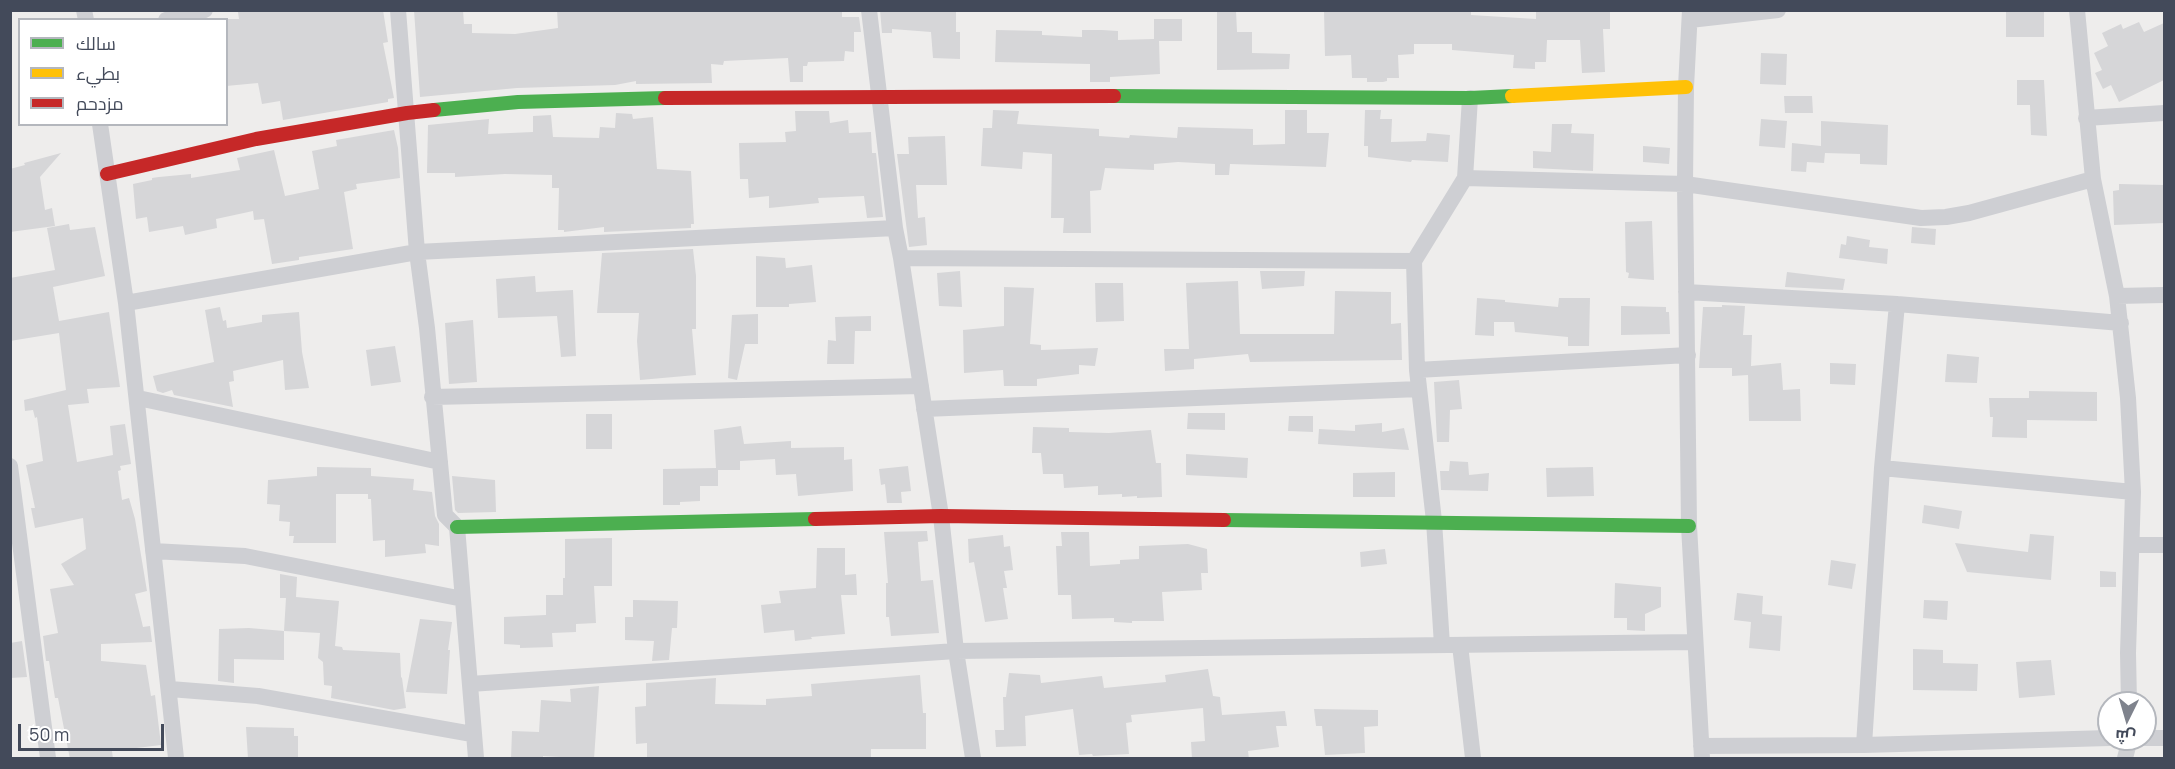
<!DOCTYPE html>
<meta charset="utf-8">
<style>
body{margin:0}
#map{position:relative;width:2175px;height:769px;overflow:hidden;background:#eeedec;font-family:Manrope,Cairo,sans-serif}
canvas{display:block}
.frame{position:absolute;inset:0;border:12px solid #434a5a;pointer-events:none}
.legend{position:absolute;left:18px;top:18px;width:210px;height:108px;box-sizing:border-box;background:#fff;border:2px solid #b4b7bd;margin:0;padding:8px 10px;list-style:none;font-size:18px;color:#434a5a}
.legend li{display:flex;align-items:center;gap:12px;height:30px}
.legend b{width:30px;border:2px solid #b4b7bd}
.north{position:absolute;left:2097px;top:691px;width:60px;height:60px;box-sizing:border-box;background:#fff;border:2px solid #b4b7bd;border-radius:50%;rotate:185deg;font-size:16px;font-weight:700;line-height:24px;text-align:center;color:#434a5a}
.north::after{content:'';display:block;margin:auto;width:21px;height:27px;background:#7f838d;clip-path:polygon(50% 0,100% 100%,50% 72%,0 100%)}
.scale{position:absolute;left:18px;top:724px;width:146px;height:27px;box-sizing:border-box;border:3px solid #434a5a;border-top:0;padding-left:8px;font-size:18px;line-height:21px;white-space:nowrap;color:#434a5a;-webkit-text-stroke:4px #fff;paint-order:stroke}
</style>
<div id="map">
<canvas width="2175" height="769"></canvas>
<div class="frame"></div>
<ul class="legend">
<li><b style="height:8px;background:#4caf50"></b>سالك</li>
<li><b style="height:8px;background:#ffc107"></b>بطيء</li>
<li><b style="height:8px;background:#c62828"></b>مزدحم</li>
</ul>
<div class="north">ش</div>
<div class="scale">50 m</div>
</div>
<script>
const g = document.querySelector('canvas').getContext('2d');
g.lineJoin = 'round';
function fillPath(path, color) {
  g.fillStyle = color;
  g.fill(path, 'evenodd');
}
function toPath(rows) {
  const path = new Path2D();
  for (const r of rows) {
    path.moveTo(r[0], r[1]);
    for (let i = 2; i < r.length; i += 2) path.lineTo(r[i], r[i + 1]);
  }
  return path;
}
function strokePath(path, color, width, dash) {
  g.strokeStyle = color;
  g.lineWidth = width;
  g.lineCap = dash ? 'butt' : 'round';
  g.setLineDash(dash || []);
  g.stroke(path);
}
const building = toPath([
 [250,10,383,10,388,42,383,43,394,98,388,99,388,102,283,120,280,101,262,104,258,83,226,86,226,19,239,19,238,12],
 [414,10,463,10,464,24,472,24,472,33,515,34,558,28,557,10,842,10,842,17,859,17,861,32,854,32,854,52,845,51,844,61,808,62,807,66,803,66,803,82,790,82,788,58,724,61,723,65,711,64,712,83,636,84,636,81,615,85,517,88,420,97],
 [880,10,956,10,956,32,960,32,960,59,933,58,931,32,892,29,892,33,882,33],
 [1324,10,1471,10,1471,15,1536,19,1536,10,1610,10,1610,29,1603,29,1605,72,1582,73,1580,40,1547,40,1546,62,1535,62,1535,69,1513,68,1514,55,1452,50,1452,44,1414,44,1414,54,1398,55,1399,78,1387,78,1387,81,1383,82,1367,82,1367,78,1352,78,1351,55,1325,56],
 [2006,10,2044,10,2044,37,2006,37],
 [1217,11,1236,11,1237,32,1252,32,1252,53,1290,54,1289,69,1217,70],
 [1154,19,1182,19,1182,41,1159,41,1160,74,1110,77,1110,82,1090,82,1090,64,995,62,996,30,1042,31,1042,35,1082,37,1082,30,1102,30,1118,31,1118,40,1154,39],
 [2139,22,2144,32,2164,23,2164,80,2119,102,2111,85,2103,89,2095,73,2102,70,2094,53,2108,46,2102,33,2121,24,2123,29],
 [1761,53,1787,54,1786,85,1760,84],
 [2017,80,2044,80,2047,136,2031,135,2030,105,2017,105],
 [1784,96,1812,96,1813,113,1785,113],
 [993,110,1019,111,1017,124,1099,129,1099,136,1129,138,1130,135,1177,138,1178,127,1253,129,1253,145,1285,144,1285,110,1307,110,1307,133,1329,133,1326,167,1230,164,1229,175,1215,175,1215,164,1178,162,1154,164,1154,170,1105,168,1101,190,1090,191,1091,233,1063,233,1064,218,1051,218,1052,154,1023,152,1022,169,981,166,983,128,992,128],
 [1365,110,1381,110,1380,119,1392,119,1391,142,1426,141,1427,133,1450,135,1448,162,1412,160,1411,162,1368,157,1368,146,1364,146],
 [795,111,829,111,830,123,848,120,849,133,871,132,872,153,876,153,883,217,867,218,864,196,818,198,819,203,769,208,769,196,749,198,748,179,740,179,739,143,786,142,785,132,796,131],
 [616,113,632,114,633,119,653,117,657,169,691,171,694,224,691,224,691,228,604,232,604,227,564,232,564,230,558,230,559,188,552,188,552,175,505,174,455,177,455,173,427,173,428,125,489,119,488,134,533,132,533,116,551,115,553,137,599,138,600,127,615,128],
 [1761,119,1787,121,1785,148,1759,146],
 [1821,121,1888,125,1887,165,1860,164,1860,154,1825,153,1824,163,1807,162,1806,172,1791,171,1792,143,1821,146],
 [1552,124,1572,124,1571,133,1594,134,1593,171,1533,168,1533,151,1551,152],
 [394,130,398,148,400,178,356,184,357,189,344,192,353,249,299,257,299,260,272,264,264,219,254,220,253,211,216,219,217,228,185,235,183,226,149,232,147,217,136,219,133,184,152,180,152,178,159,177,191,174,191,178,240,170,237,158,274,150,285,196,319,189,312,151,337,146,336,140],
 [945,136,947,185,916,185,918,218,925,217,927,245,909,247,897,154,909,154,908,137],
 [1643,146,1670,148,1669,164,1643,162],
 [61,153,40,177,45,210,52,208,55,226,10,232,10,169,25,165,24,163],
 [2119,184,2164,185,2164,223,2114,225,2113,191,2119,190],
 [1652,221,1654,280,1628,278,1629,273,1626,272,1625,222],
 [69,224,70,230,95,227,105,276,53,287,59,321,109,312,120,387,87,389,89,403,68,405,77,462,113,455,110,426,125,424,131,464,120,466,121,470,118,471,122,500,129,498,135,519,147,591,135,594,143,627,150,626,152,642,101,644,101,661,146,665,151,696,155,695,161,745,112,751,113,759,70,759,58,698,55,698,49,661,46,661,43,636,58,633,50,589,74,585,61,564,86,549,83,518,35,528,31,508,35,508,26,465,43,461,37,417,35,418,33,410,25,411,24,400,66,390,59,333,10,341,10,278,55,270,47,228],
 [1912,227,1936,229,1935,245,1911,243],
 [1847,236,1870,240,1869,247,1888,249,1887,264,1839,258,1841,244,1846,245],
 [693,249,696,276,696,329,692,329,696,375,640,380,637,341,639,313,597,313,602,253],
 [756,256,785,258,786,268,812,265,816,302,789,304,789,307,756,307],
 [960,271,962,307,939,306,937,273],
 [1260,271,1305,271,1304,286,1262,289],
 [1787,272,1845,279,1843,290,1785,287],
 [535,276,536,292,573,290,576,356,561,357,557,316,498,318,496,279],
 [1238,281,1240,334,1334,334,1335,291,1391,292,1391,324,1401,323,1402,360,1250,362,1248,354,1194,359,1194,369,1165,371,1164,349,1189,349,1186,283],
 [1095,283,1123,283,1124,321,1096,322],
 [1004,287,1034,288,1030,344,1041,345,1041,350,1098,348,1095,366,1079,365,1079,374,1037,379,1037,386,1004,386,1003,370,964,373,963,330,1004,326],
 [1477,298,1505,300,1505,302,1558,307,1559,298,1590,298,1589,346,1568,346,1568,337,1515,332,1514,322,1494,322,1494,336,1475,335],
 [1722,305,1745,306,1743,335,1752,335,1751,366,1781,363,1783,390,1800,389,1801,421,1749,421,1748,375,1732,376,1732,368,1699,368,1703,307,1722,307],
 [1621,306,1666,307,1666,312,1669,312,1670,334,1621,335],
 [220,307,223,321,226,320,227,328,262,322,262,315,299,312,302,352,309,388,285,390,283,360,233,371,234,381,229,382,233,407,174,395,172,390,163,393,157,391,153,376,214,362,205,310],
 [758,314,758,344,745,344,737,380,728,378,732,315],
 [871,316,871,331,855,331,854,364,827,364,828,340,836,341,835,317],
 [473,320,477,382,449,384,445,323],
 [395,346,401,382,371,386,366,350],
 [1947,354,1979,357,1977,383,1945,382],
 [1830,363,1856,364,1855,385,1830,384],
 [1459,380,1462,409,1450,410,1449,442,1437,442,1434,382],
 [2029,391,2097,392,2097,421,2027,420,2027,438,1992,437,1993,417,1990,417,1989,398,2029,398],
 [1188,413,1225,413,1225,430,1187,429],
 [586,414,612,414,612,449,586,449],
 [1289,416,1313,416,1313,432,1288,431],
 [1382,423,1382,432,1404,428,1409,450,1318,444,1319,429,1355,431,1355,425],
 [741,426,744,444,791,441,791,448,844,447,844,460,852,459,853,491,798,496,796,474,776,475,775,459,740,461,740,470,718,470,718,486,700,486,700,501,680,502,680,505,663,505,663,469,716,468,714,430],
 [1033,427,1069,428,1069,432,1109,433,1151,430,1156,463,1161,463,1162,497,1137,498,1137,496,1122,497,1122,494,1098,495,1098,486,1064,488,1063,474,1043,474,1041,453,1032,453],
 [1186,454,1248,458,1247,478,1186,475],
 [1450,461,1468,462,1469,475,1489,473,1488,491,1441,490,1440,471,1449,471],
 [908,466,911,491,901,492,902,503,887,503,885,484,881,485,879,469],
 [317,467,371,468,371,476,414,479,413,490,432,492,435,516,439,524,439,546,425,544,426,553,385,557,385,540,373,541,371,499,368,499,368,494,336,494,336,543,293,543,294,536,289,536,290,522,279,521,280,505,267,504,268,480,317,476],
 [1593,467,1594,496,1547,497,1546,468],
 [1395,472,1395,497,1353,497,1353,473],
 [452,476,495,480,496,512,458,513,455,510],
 [1924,505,1962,511,1959,529,1922,523],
 [927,531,928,541,918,542,921,581,933,580,939,633,891,636,889,617,886,617,886,583,888,583,884,532],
 [1061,532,1089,532,1090,566,1120,564,1120,560,1139,559,1139,546,1188,544,1207,549,1208,573,1201,573,1202,590,1162,592,1164,621,1132,621,1132,623,1114,622,1114,618,1072,619,1071,595,1058,595,1056,546,1062,546],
 [2030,534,2054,536,2051,580,1967,572,1955,543,2028,552],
 [1003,535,1004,547,1010,546,1013,570,1004,571,1007,588,1003,588,1008,619,985,622,974,562,969,563,968,539],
 [612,538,612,586,594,586,596,623,576,624,576,632,552,633,553,647,520,648,520,645,504,644,504,617,546,615,546,595,563,595,563,578,565,578,565,539],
 [817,548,845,548,845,575,856,574,857,595,841,595,845,634,811,637,812,639,795,641,794,630,764,633,761,605,781,603,779,591,816,588],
 [1385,549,1387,564,1361,567,1360,552],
 [1831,560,1856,564,1852,589,1828,585],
 [2100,571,2116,572,2116,587,2100,587],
 [280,574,297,577,296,597,339,601,335,646,342,647,343,650,400,653,401,677,402,678,406,708,394,710,331,698,332,686,324,685,323,662,318,658,320,633,284,631,286,598,280,598],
 [1615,583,1661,587,1661,607,1645,614,1645,631,1627,630,1627,618,1614,618],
 [1737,593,1763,596,1762,614,1782,616,1780,651,1749,648,1751,622,1734,620],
 [633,600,678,601,677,628,672,628,669,660,652,661,654,641,625,640,625,617,633,617],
 [1924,600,1948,601,1947,620,1923,618],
 [420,619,452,622,448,650,450,650,447,694,406,692],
 [249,628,284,631,284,660,234,659,234,683,218,681,219,629],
 [22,641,27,677,10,678,10,643],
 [1913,649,1943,650,1943,663,1978,664,1977,691,1913,690],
 [2051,660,2055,695,2019,698,2016,662],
 [1208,669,1213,696,1220,697,1222,715,1285,711,1287,726,1276,726,1279,747,1248,751,1249,759,1192,759,1191,742,1205,741,1203,708,1131,715,1132,722,1126,723,1129,754,1093,756,1092,754,1079,755,1073,709,1025,716,1026,746,996,747,995,730,1004,730,1003,697,1006,697,1009,673,1040,675,1041,683,1102,676,1104,688,1166,682,1165,675],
 [920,675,923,713,926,713,926,749,871,749,871,759,647,759,647,743,636,744,635,707,646,706,646,683,716,678,715,704,766,705,766,699,812,696,811,684],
 [599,686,594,759,543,756,543,759,511,759,512,731,539,732,541,700,571,702,570,689],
 [1314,709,1378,710,1378,726,1364,727,1365,753,1325,755,1322,726,1316,726],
 [246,727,294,728,294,736,298,736,298,759,248,759]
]);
const street = toPath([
 [84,10,86,20],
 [398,10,417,252,427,328,445,515,457,527,476,758],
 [869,10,895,228,901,258,941,516,956,651,973,758],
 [1690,10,1686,87,1685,184,1689,526,1702,758],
 [2077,10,2093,179,2117,296,2128,398,2133,492,2128,653,2129,703],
 [166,20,205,10],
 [1690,20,1778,10],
 [2086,118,2164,113],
 [100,124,126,303,176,758],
 [1465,178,1685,184,1921,218,1946,217,1969,213,2093,179],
 [901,258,1414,261],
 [1686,292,1897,304,2121,323],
 [2117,296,2164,295],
 [126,303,417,252,895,228],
 [1417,370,1688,355],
 [432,397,921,386],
 [138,398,440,462],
 [924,409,1419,389],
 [10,466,48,758],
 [1882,468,2133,492],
 [2132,545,2164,545],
 [153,551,245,556,463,599],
 [1442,645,1434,521,1417,370,1414,261,1465,178,1470,98],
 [1460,645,1473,758],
 [470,684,956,651,1694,642],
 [170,689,258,696,472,734],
 [2145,738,2164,738],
 [1864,745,1882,468,1897,304],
 [1701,746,1864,745,2109,738],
 [2125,758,2130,739]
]);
const fast = toPath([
 [1114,96,1470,98,1512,96],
 [434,110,518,102,665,98],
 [1224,520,1689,526],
 [457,527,815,519]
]);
const slow = toPath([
 [1512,96,1686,87]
]);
const jam = toPath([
 [665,98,1114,96],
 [107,174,256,139,407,113,434,110],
 [815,519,941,516,1224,520]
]);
fillPath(building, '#d6d6d8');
strokePath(street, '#cecfd3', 16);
strokePath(fast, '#4caf50', 14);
strokePath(slow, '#ffc107', 14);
strokePath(jam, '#c62828', 14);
</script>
